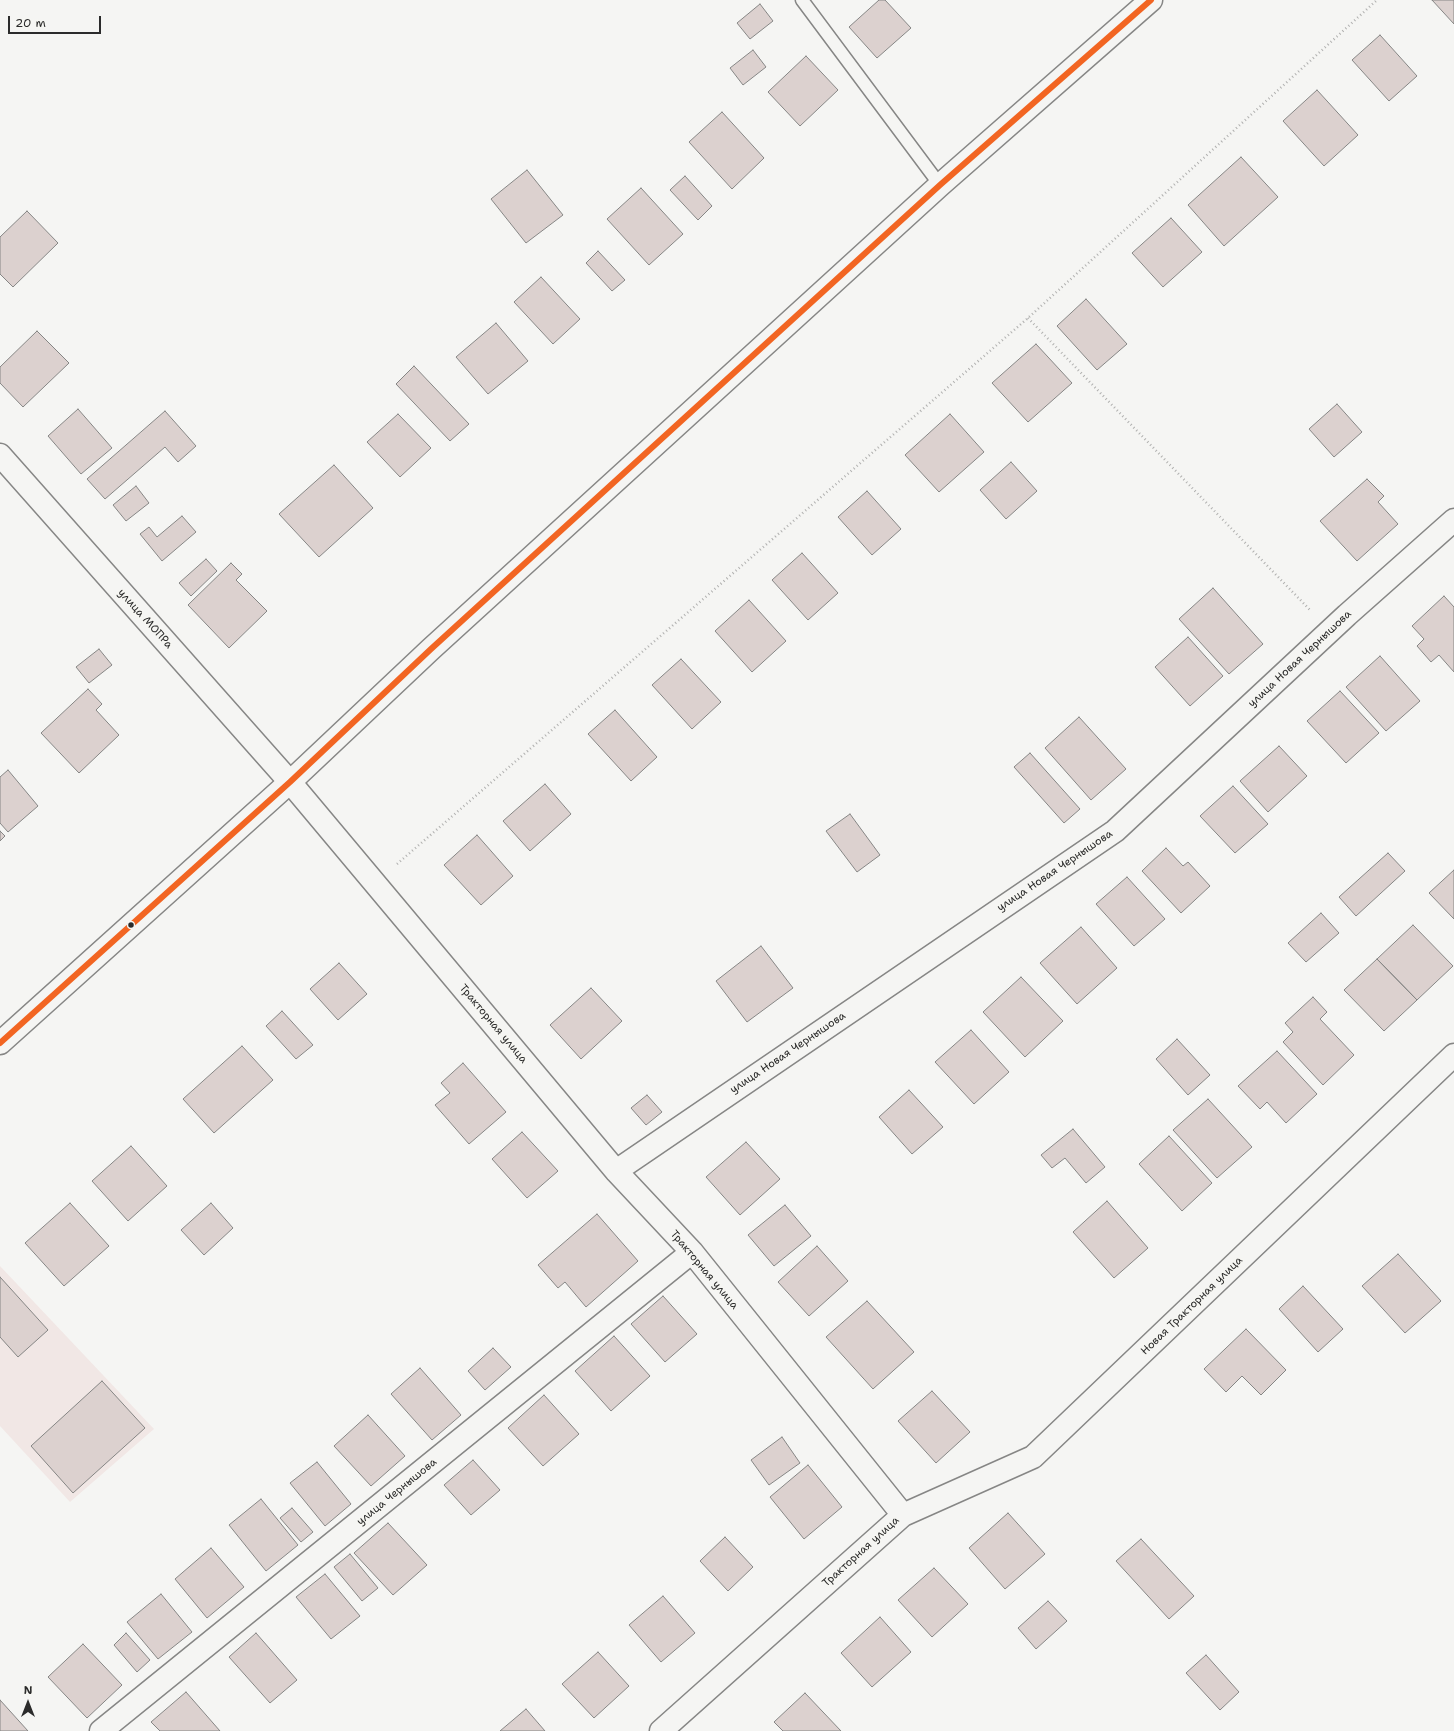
<!DOCTYPE html>
<meta charset="utf-8">
<style>
body{margin:0}
#map{position:relative;width:1454px;height:1731px;overflow:hidden;background:#f5f5f3;font-family:"Shantell Sans",sans-serif}
canvas{display:block}
.north{position:absolute;left:8px;top:1683px;width:40px;height:40px;-webkit-text-stroke:3px #f6f6f2;paint-order:stroke;rotate:0deg;font-size:11px;font-weight:700;line-height:16px;text-align:center;color:#2b2b2b}
.north::after{content:'';display:block;margin:auto;width:14px;height:18px;background:#2b2b2b;clip-path:polygon(50% 0,100% 100%,50% 72%,0 100%)}
.scale{position:absolute;left:8px;top:16px;width:93px;height:18px;box-sizing:border-box;border:2px solid #2b2b2b;border-top:0;padding-left:5px;font-size:12px;line-height:14px;white-space:nowrap;color:#2b2b2b;-webkit-text-stroke:3px #f6f6f2;paint-order:stroke}
</style>
<div id="map">
<canvas width="1454" height="1731"></canvas>
<div class="north">N</div>
<div class="scale">20 m</div>
</div>
<script>
const g = document.querySelector('canvas').getContext('2d');
g.lineJoin = 'round';
function fillPath(path, color) {
  g.fillStyle = color;
  g.fill(path, 'evenodd');
}
function toPath(rows) {
  const path = new Path2D();
  for (const r of rows) {
    path.moveTo(r[0], r[1]);
    for (let i = 2; i < r.length; i += 2) path.lineTo(r[i], r[i + 1]);
  }
  return path;
}
function strokePath(path, color, width, dash) {
  g.strokeStyle = color;
  g.lineWidth = width;
  g.lineCap = dash ? 'butt' : 'round';
  g.setLineDash(dash || []);
  g.stroke(path);
}
function label(font, color, halo, rows, align = 'center') {
  g.font = font + ' "Shantell Sans",sans-serif';
  g.lineWidth = 3;
  g.setLineDash([]);
  g.textBaseline = 'middle';
  g.strokeStyle = halo;
  g.fillStyle = color;
  for (const [text, x, y, turn = 0] of rows) {
    g.save();
    g.translate(x, y);
    g.rotate((+turn || 0) * Math.PI / 180);
    g.textAlign = isNaN(turn) ? turn : align;
    if (halo) g.strokeText(text, 0, 0);
    g.fillText(text, 0, 0);
    g.restore();
  }
}
const built = toPath([
 [0,1266,154,1429,70,1502,0,1426]
]);
const building = toPath([
 [879,0,885,0,911,28,877,58,849,27,879,0],
 [1432,0,1454,0,1454,24,1432,0],
 [760,4,773,21,750,39,737,23,760,4],
 [1380,35,1417,76,1389,101,1352,60,1380,35],
 [753,50,766,67,743,85,730,68,753,50],
 [806,56,838,90,800,126,768,92,806,56],
 [1317,90,1358,135,1324,166,1283,121,1317,90],
 [722,112,764,158,732,189,689,142,722,112],
 [1241,157,1278,197,1224,246,1188,205,1241,157],
 [527,170,563,215,526,243,491,199,527,170],
 [685,176,712,206,698,220,670,190,685,176],
 [641,188,683,234,649,265,607,219,641,188],
 [27,211,58,243,13,287,0,274,0,237,27,211],
 [1171,218,1202,252,1163,287,1132,253,1171,218],
 [598,251,625,280,612,291,586,263,598,251],
 [541,277,580,319,553,344,514,302,541,277],
 [1086,299,1127,344,1097,370,1057,326,1086,299],
 [496,323,528,361,488,394,456,357,496,323],
 [37,331,69,363,23,407,0,383,0,367,37,331],
 [1036,344,1072,383,1028,422,992,383,1036,344],
 [414,366,469,424,450,441,396,384,414,366],
 [1337,404,1362,432,1334,457,1309,429,1337,404],
 [78,409,112,448,81,474,48,436,78,409],
 [165,411,196,446,178,462,165,447,105,499,87,479,165,411],
 [398,414,431,448,400,477,367,442,398,414],
 [950,414,984,452,939,492,905,455,950,414],
 [1011,462,1037,491,1006,519,980,490,1011,462],
 [334,465,373,508,319,557,279,514,334,465],
 [1367,479,1384,496,1378,502,1398,524,1357,561,1320,521,1367,479],
 [136,486,149,503,126,521,113,505,136,486],
 [867,491,901,529,872,555,838,517,867,491],
 [182,516,196,532,162,561,140,534,149,527,157,537,182,516],
 [802,553,838,593,808,620,772,580,802,553],
 [206,559,217,571,191,596,179,583,206,559],
 [231,563,242,574,236,580,267,611,229,648,188,605,231,563],
 [1213,588,1263,644,1229,674,1179,619,1213,588],
 [1444,596,1454,607,1454,672,1439,655,1431,662,1417,646,1424,639,1412,626,1444,596],
 [749,600,786,641,752,672,715,631,749,600],
 [1188,637,1223,676,1190,706,1155,667,1188,637],
 [99,649,112,665,89,683,76,667,99,649],
 [1380,656,1420,701,1386,731,1346,687,1380,656],
 [681,659,721,702,692,729,652,685,681,659],
 [88,689,102,704,96,710,119,735,79,773,41,733,88,689],
 [1340,691,1379,733,1346,763,1307,721,1340,691],
 [615,710,657,757,631,781,588,734,615,710],
 [1079,717,1126,769,1091,800,1045,748,1079,717],
 [1279,746,1307,776,1268,812,1240,781,1279,746],
 [1030,753,1080,809,1064,823,1014,767,1030,753],
 [8,770,38,806,8,832,0,823,0,777,8,770],
 [545,784,571,814,530,851,503,821,545,784],
 [1233,786,1268,824,1235,853,1200,816,1233,786],
 [850,814,880,855,857,872,826,831,850,814],
 [0,831,5,836,0,841,0,831],
 [477,835,513,876,481,905,444,865,477,835],
 [1166,848,1183,866,1188,862,1210,886,1181,913,1142,871,1166,848],
 [1388,853,1405,871,1356,916,1339,897,1388,853],
 [1454,870,1454,919,1429,893,1454,870],
 [1127,877,1165,919,1134,946,1096,904,1127,877],
 [1321,913,1339,933,1306,962,1288,943,1321,913],
 [1413,925,1453,966,1417,1000,1377,959,1413,925],
 [1081,927,1117,968,1077,1004,1040,963,1081,927],
 [761,946,793,988,747,1022,716,981,761,946],
 [1377,959,1417,1000,1384,1031,1344,990,1377,959],
 [339,963,367,994,338,1020,310,989,339,963],
 [1021,977,1063,1021,1025,1057,983,1012,1021,977],
 [591,988,622,1021,581,1059,550,1025,591,988],
 [1313,997,1327,1012,1320,1019,1354,1055,1323,1085,1283,1042,1293,1032,1285,1023,1313,997],
 [282,1011,313,1045,296,1059,266,1026,282,1011],
 [971,1030,1009,1072,974,1104,935,1062,971,1030],
 [1177,1039,1210,1075,1188,1095,1156,1059,1177,1039],
 [242,1046,273,1080,214,1133,183,1099,242,1046],
 [1277,1051,1317,1094,1286,1123,1267,1102,1260,1109,1238,1086,1277,1051],
 [463,1063,506,1112,469,1144,435,1105,450,1093,441,1083,463,1063],
 [909,1090,943,1127,912,1154,879,1117,909,1090],
 [647,1095,662,1112,646,1125,631,1108,647,1095],
 [1208,1099,1252,1147,1217,1178,1173,1130,1208,1099],
 [1073,1129,1105,1167,1086,1183,1065,1158,1052,1168,1041,1155,1073,1129],
 [522,1132,558,1171,527,1198,492,1159,522,1132],
 [1169,1136,1212,1183,1182,1211,1139,1164,1169,1136],
 [746,1142,780,1179,740,1215,706,1177,746,1142],
 [131,1146,167,1186,128,1221,92,1181,131,1146],
 [1107,1201,1148,1248,1114,1278,1073,1232,1107,1201],
 [70,1203,109,1246,64,1286,25,1243,70,1203],
 [211,1203,233,1228,204,1255,181,1230,211,1203],
 [785,1205,811,1236,774,1266,748,1235,785,1205],
 [597,1214,638,1261,586,1307,565,1282,558,1288,538,1265,597,1214],
 [817,1246,848,1281,809,1316,778,1282,817,1246],
 [1398,1254,1441,1301,1405,1333,1362,1286,1398,1254],
 [0,1277,48,1330,18,1357,0,1337,0,1277],
 [1303,1286,1343,1329,1318,1352,1279,1309,1303,1286],
 [663,1296,697,1334,665,1362,631,1324,663,1296],
 [867,1301,914,1352,873,1389,826,1337,867,1301],
 [1246,1329,1286,1370,1261,1395,1242,1376,1226,1392,1204,1369,1246,1329],
 [614,1336,650,1376,611,1411,575,1371,614,1336],
 [493,1348,511,1367,485,1390,468,1371,493,1348],
 [420,1368,461,1415,432,1440,391,1394,420,1368],
 [102,1381,145,1428,73,1493,31,1446,102,1381],
 [932,1391,970,1432,936,1463,898,1421,932,1391],
 [544,1395,579,1434,543,1466,508,1428,544,1395],
 [368,1415,405,1456,371,1486,334,1446,368,1415],
 [782,1437,800,1463,769,1485,751,1460,782,1437],
 [473,1460,500,1490,471,1515,444,1485,473,1460],
 [317,1462,351,1504,325,1526,290,1483,317,1462],
 [808,1465,842,1507,804,1539,770,1497,808,1465],
 [261,1499,298,1545,266,1571,229,1525,261,1499],
 [292,1508,313,1532,301,1542,280,1518,292,1508],
 [1008,1513,1045,1554,1005,1589,969,1548,1008,1513],
 [388,1523,427,1565,393,1595,354,1553,388,1523],
 [725,1537,753,1567,728,1591,700,1561,725,1537],
 [1141,1539,1194,1596,1169,1619,1116,1561,1141,1539],
 [211,1548,244,1587,207,1618,175,1579,211,1548],
 [350,1554,378,1588,362,1601,334,1567,350,1554],
 [934,1568,968,1604,932,1637,898,1600,934,1568],
 [325,1574,360,1616,331,1639,296,1597,325,1574],
 [161,1594,192,1632,158,1659,127,1622,161,1594],
 [663,1596,695,1633,661,1662,629,1625,663,1596],
 [1048,1601,1067,1621,1036,1649,1018,1628,1048,1601],
 [880,1617,911,1652,872,1687,841,1653,880,1617],
 [126,1633,150,1660,137,1672,114,1645,126,1633],
 [256,1633,297,1680,270,1703,229,1657,256,1633],
 [83,1644,122,1685,87,1718,48,1677,83,1644],
 [598,1652,629,1686,594,1718,562,1684,598,1652],
 [1206,1655,1239,1692,1220,1710,1186,1673,1206,1655],
 [186,1692,220,1731,160,1731,151,1722,186,1692],
 [805,1693,841,1731,783,1731,774,1722,805,1693],
 [0,1700,28,1731,0,1731,0,1700],
 [526,1709,545,1731,500,1731,526,1709]
]);
const path = toPath([
 [1028,318,1311,611],
 [397,864,1028,318,1377,0]
]);
const lane = toPath([
 [802,0,940,185]
]);
const street = toPath([
 [0,455,290,782,616,1171,692,1252,903,1515,661,1731],
 [616,1171,1115,831,1347,615,1454,520],
 [903,1515,1033,1457,1454,1055],
 [101,1731,692,1252]
]);
const secondary = toPath([
 [0,1043,290,782,431,649,940,185,1151,0]
]);
const bus1 = toPath([
 [0,1043,290,782,431,649,940,185,1151,0]
]);
const markers = [
 [131,925,3.5,"#2b2b2b"]
];
const streetNames = [
 ["улица МОПРа",145,619,48],
 ["улица Новая Чернышова",1300,659,-43],
 ["улица Новая Чернышова",1055,871,-34],
 ["Тракторная улица",493,1024,50],
 ["улица Новая Чернышова",788,1053,-34],
 ["Тракторная улица",704,1270,50],
 ["Новая Тракторная улица",1192,1306,-44],
 ["улица Чернышова",397,1492,-39],
 ["Тракторная улица",861,1552,-42]
];
fillPath(built, '#f1e7e5');
fillPath(building, '#dcd1cf');
strokePath(building, '#868685', 1);
strokePath(lane, '#868685', 15);
strokePath(street, '#868685', 25);
strokePath(secondary, '#868685', 25);
strokePath(path, '#b0b0af', 2.5, [1, 3]);
strokePath(lane, '#f5f5f3', 12);
strokePath(street, '#f5f5f3', 22);
strokePath(secondary, '#f5f5f3', 22);
strokePath(bus1, '#f26522', 6);
for (const [x, y, r, color] of markers) {
  const dot = new Path2D();
  dot.arc(x, y, r, 0, 2 * Math.PI);
  g.fillStyle = color;
  g.fill(dot);
  strokePath(dot, '#f6f6f2', 1.5);
}
label('11px', '#2b2b2b', '#f6f6f2', streetNames);
</script>
